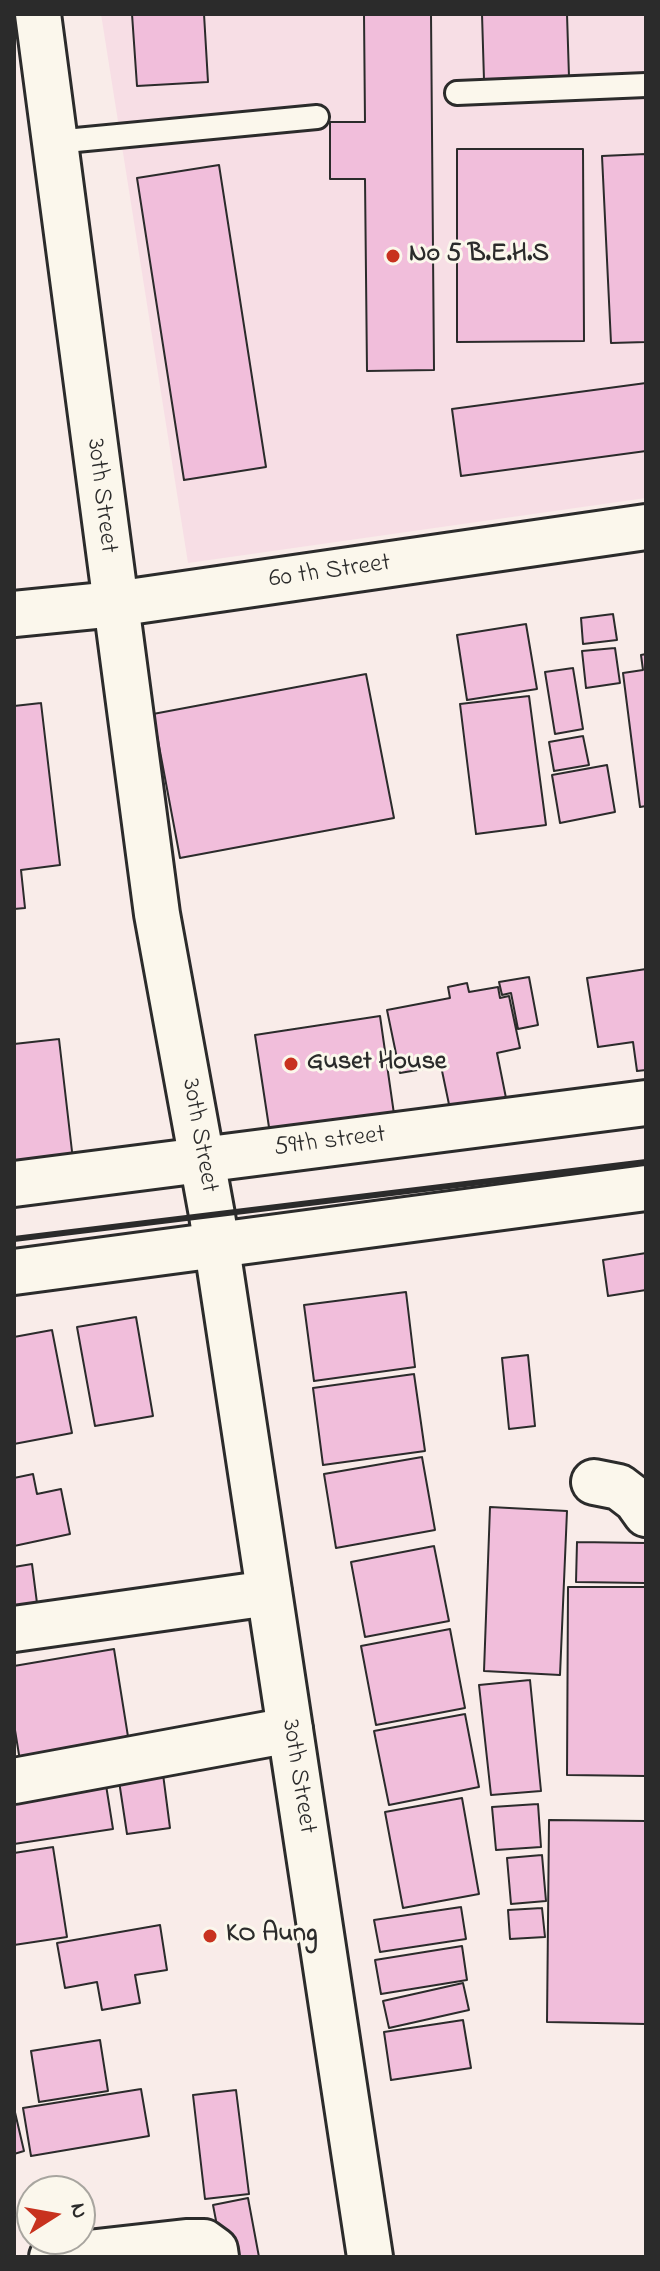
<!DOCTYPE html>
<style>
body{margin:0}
#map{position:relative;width:660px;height:2271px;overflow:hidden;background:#f9ece9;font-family:"Indie Flower",sans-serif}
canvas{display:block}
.frame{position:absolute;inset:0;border:16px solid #2b2b2b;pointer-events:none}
.north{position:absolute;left:16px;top:2175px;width:80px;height:80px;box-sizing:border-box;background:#fbf7ec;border:2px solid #a8a59f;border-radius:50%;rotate:79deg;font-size:22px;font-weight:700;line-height:32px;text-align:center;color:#2b2b2b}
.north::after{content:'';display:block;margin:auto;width:28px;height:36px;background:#c8321e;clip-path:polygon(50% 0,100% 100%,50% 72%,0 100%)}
</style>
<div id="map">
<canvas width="660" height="2271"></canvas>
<div class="frame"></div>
<div class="north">N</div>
</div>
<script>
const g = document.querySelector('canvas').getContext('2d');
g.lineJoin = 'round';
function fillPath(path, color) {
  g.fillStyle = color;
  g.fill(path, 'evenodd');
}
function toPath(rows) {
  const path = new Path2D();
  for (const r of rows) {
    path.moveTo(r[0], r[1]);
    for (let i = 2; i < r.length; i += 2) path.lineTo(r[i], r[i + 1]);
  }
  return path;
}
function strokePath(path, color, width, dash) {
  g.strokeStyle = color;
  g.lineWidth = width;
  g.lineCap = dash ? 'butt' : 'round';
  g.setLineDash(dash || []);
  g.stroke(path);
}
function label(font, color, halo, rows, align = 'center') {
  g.font = font + ' "Indie Flower",sans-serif';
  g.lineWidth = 6;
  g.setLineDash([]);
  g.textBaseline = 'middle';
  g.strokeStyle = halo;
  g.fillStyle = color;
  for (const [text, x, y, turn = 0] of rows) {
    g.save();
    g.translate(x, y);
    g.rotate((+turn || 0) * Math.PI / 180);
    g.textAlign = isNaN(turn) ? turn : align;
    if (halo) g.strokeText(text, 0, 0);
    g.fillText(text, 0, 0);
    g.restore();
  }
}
const built = toPath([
 [101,14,646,14,646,498,188,563]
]);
const building = toPath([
 [132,14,204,14,208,82,137,86,132,14],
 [364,14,431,14,434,370,367,371,365,179,330,179,330,122,365,122,364,14],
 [482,14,567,14,569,77,484,80,482,14],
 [457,149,583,149,584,341,457,342,457,149],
 [646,154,646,342,611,343,602,156,646,154],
 [219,165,266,467,184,480,137,178,219,165],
 [646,383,646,451,461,476,452,409,646,383],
 [613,614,617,640,583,644,581,618,613,614],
 [526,624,537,689,467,700,457,635,526,624],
 [615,648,620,683,586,688,582,651,615,648],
 [646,654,646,806,640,807,623,673,643,670,641,655,646,654],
 [573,668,583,729,555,734,545,672,573,668],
 [366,674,394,818,180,858,153,714,366,674],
 [529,696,546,825,476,834,460,704,529,696],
 [41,703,60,865,21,870,25,908,14,909,14,706,41,703],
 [583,736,589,765,554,771,549,742,583,736],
 [607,765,615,812,560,823,552,775,607,765],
 [646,969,646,1070,637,1071,633,1042,598,1047,587,978,646,969],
 [529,977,538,1025,518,1029,511,993,502,995,499,982,529,977],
 [467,983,469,992,498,987,500,998,509,996,520,1048,497,1053,507,1103,451,1114,441,1066,400,1073,387,1010,450,998,448,987,467,983],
 [380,1016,396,1128,272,1147,255,1035,380,1016],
 [59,1039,73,1160,14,1167,14,1044,59,1039],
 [646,1253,646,1290,608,1296,603,1260,646,1253],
 [406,1292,415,1367,314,1381,304,1305,406,1292],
 [136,1317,153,1416,95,1426,77,1327,136,1317],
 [52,1330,72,1433,14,1444,14,1337,52,1330],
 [528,1355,535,1426,509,1429,502,1358,528,1355],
 [414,1374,425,1451,323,1465,313,1388,414,1374],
 [422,1457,435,1530,336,1548,324,1474,422,1457],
 [33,1474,37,1494,61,1489,70,1534,14,1546,14,1478,33,1474],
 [490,1507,567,1511,560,1675,484,1671,490,1507],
 [577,1542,646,1543,645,1583,576,1582,577,1542],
 [434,1546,449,1621,365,1637,351,1562,434,1546],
 [32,1564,38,1611,14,1615,14,1567,32,1564],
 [568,1587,646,1587,646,1776,567,1775,568,1587],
 [450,1629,465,1708,376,1725,361,1646,450,1629],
 [114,1649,130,1749,21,1767,14,1724,14,1666,114,1649],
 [530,1680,541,1791,491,1795,479,1685,530,1680],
 [465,1714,479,1787,389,1805,374,1731,465,1714],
 [163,1774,170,1828,127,1834,119,1781,163,1774],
 [106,1785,113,1829,14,1844,14,1799,106,1785],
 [462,1798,479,1894,403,1908,385,1812,462,1798],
 [538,1804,541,1847,496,1850,492,1807,538,1804],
 [549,1820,646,1821,646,2024,547,2022,549,1820],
 [53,1847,67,1937,14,1945,14,1853,53,1847],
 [542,1855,546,1901,511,1904,507,1858,542,1855],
 [461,1907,466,1939,380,1952,374,1920,461,1907],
 [542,1908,545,1937,510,1939,508,1910,542,1908],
 [160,1925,167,1970,135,1975,140,2003,102,2010,97,1982,65,1988,57,1943,160,1925],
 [462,1946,467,1980,381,1994,375,1960,462,1946],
 [463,1983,469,2010,389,2028,383,2001,463,1983],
 [463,2020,471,2068,391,2080,384,2032,463,2020],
 [100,2040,108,2091,39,2102,31,2051,100,2040],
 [141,2089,149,2136,31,2156,23,2108,141,2089],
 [236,2090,249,2194,205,2199,193,2095,236,2090],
 [14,2108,24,2151,14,2154,14,2108],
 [248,2198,259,2257,223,2257,213,2205,248,2198]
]);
const lane = toPath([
 [457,93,646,85],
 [55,142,317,117]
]);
const street = toPath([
 [14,614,115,604,646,527],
 [14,1184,646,1103],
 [14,1272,646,1188],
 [594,1482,619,1487,636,1500,646,1514],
 [14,1629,269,1593],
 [14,1781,290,1730],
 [52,2257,186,2242,204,2242,215,2250,216,2257]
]);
const secondary = toPath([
 [38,14,157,914,212,1215,370,2257]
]);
const rail = toPath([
 [14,1239,646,1162]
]);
const markers = [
 [393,256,8,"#c8321e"],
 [291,1064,8,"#c8321e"],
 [210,1936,8,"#c8321e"]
];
const poiNames = [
 ["No 5 B.E.H.S",409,256],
 ["Guset House",307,1064],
 ["KO Aung",226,1936]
];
const streetNames = [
 ["30th Street",100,496,83],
 ["60 th Street",330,573,-8],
 ["30th Street",198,1136,80],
 ["59th street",330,1143,-7],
 ["30th Street",297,1777,81]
];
fillPath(built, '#f7dee5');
fillPath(building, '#f1bedb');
strokePath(building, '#2b2b2b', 2);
strokePath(lane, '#2b2b2b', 28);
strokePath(street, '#2b2b2b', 50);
strokePath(secondary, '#2b2b2b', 50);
strokePath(lane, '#fbf7ec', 22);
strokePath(street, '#fbf7ec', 44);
strokePath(secondary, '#fbf7ec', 44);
strokePath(rail, '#2b2b2b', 6);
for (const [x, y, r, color] of markers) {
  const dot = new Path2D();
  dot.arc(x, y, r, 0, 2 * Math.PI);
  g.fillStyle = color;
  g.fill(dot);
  strokePath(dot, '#fbf7ec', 3);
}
label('bold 26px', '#2b2b2b', '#fbf7ec', poiNames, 'left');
label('26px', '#2b2b2b', '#fbf7ec', streetNames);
</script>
